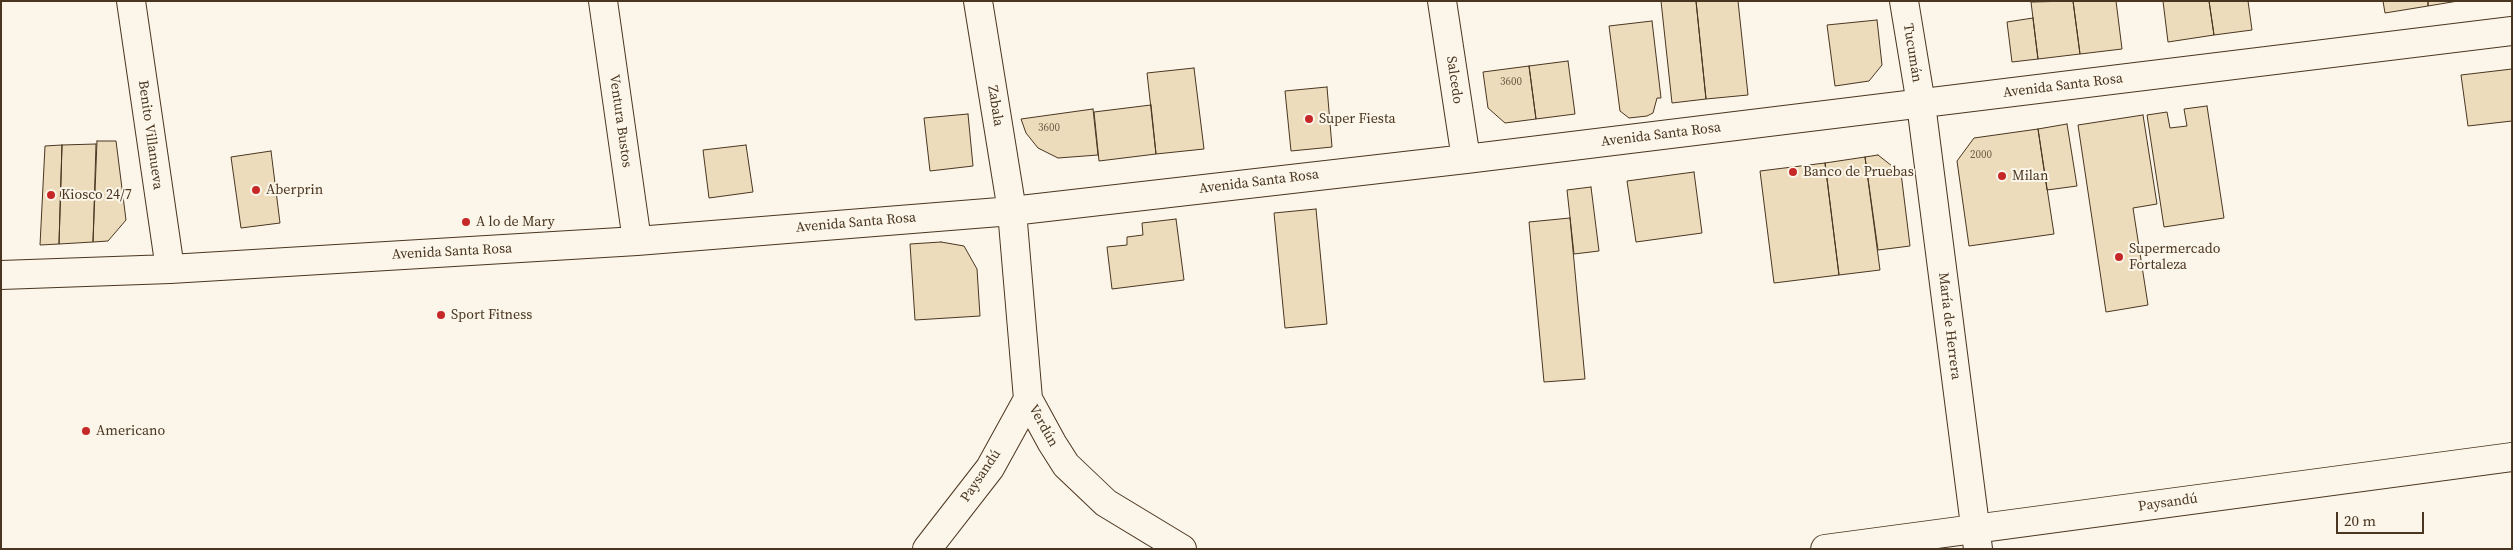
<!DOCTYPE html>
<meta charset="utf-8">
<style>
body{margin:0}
#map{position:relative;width:2513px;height:550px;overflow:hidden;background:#fbf6e9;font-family:"Source Serif 4",serif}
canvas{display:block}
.frame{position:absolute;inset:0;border:2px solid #4a3520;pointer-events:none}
.scale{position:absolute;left:2336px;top:512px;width:88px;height:22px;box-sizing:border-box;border:2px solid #4a3520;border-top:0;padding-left:6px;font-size:15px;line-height:18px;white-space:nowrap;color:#4a3520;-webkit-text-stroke:4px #fbf6e9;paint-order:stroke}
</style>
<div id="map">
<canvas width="2513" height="550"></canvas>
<div class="frame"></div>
<div class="scale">20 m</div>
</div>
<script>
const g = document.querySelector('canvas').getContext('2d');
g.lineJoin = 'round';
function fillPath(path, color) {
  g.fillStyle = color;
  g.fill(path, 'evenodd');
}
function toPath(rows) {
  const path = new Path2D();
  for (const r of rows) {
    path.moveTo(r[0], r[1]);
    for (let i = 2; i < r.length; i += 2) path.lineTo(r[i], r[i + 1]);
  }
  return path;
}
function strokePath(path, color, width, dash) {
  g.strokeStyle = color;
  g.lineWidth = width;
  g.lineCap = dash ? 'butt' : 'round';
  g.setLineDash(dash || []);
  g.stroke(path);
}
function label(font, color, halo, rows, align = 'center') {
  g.font = font + ' "Source Serif 4",serif';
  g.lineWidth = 4;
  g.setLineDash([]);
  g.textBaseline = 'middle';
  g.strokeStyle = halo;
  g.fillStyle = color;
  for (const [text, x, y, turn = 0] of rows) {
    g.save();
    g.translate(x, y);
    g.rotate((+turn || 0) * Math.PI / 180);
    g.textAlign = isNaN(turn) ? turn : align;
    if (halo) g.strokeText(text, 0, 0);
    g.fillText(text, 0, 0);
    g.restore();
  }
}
const building = toPath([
 [1661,1,1696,1,1706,99,1672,103,1661,1],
 [1696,1,1738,1,1748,95,1706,99,1696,1],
 [2073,1,2116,1,2122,49,2080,54,2073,1],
 [2073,1,2080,54,2038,59,2031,2,2073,1],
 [2163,1,2209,1,2214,35,2168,42,2163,1],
 [2209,1,2248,1,2252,30,2214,35,2209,1],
 [2383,1,2428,1,2428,6,2385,13,2383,1],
 [2428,1,2458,1,2428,6,2428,1],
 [2033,18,2038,59,2012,62,2007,22,2033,18],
 [1877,20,1882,65,1869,81,1835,86,1827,25,1877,20],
 [1652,21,1661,98,1657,98,1653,113,1647,116,1629,118,1620,111,1609,26,1652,21],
 [1568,61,1575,114,1536,119,1529,66,1568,61],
 [1529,66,1536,119,1505,123,1488,108,1483,72,1529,66],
 [1194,68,1204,149,1156,154,1147,73,1194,68],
 [2512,69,2512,121,2468,126,2461,75,2512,69],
 [1327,87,1332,147,1291,151,1285,91,1327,87],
 [1151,105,1156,154,1099,161,1094,112,1151,105],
 [2207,106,2224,218,2164,227,2147,115,2167,112,2170,128,2187,126,2184,109,2207,106],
 [1093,109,1098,155,1058,158,1038,148,1026,133,1021,119,1093,109],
 [968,114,973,166,930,171,924,118,968,114],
 [2143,115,2157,204,2133,208,2148,305,2106,312,2078,125,2143,115],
 [2067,124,2077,186,2047,190,2038,129,2067,124],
 [2038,129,2054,234,1969,246,1957,161,1974,138,2038,129],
 [97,141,116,141,126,220,108,241,93,242,97,141],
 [96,144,93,242,59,244,62,145,96,144],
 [62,145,59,244,40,245,45,146,62,145],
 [746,145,753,192,709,198,703,150,746,145],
 [271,151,280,223,241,228,231,157,271,151],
 [1878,155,1901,173,1910,246,1878,250,1865,157,1878,155],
 [1865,157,1880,270,1839,275,1825,163,1865,157],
 [1825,163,1839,275,1774,283,1760,171,1825,163],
 [1694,172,1702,233,1636,242,1627,181,1694,172],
 [1591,187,1599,251,1574,254,1567,190,1591,187],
 [1316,209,1327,324,1285,328,1274,213,1316,209],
 [1570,218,1585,379,1544,382,1529,222,1570,218],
 [1176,219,1184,280,1112,289,1107,247,1127,245,1127,237,1143,235,1142,223,1176,219],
 [941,242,964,246,977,269,980,316,915,320,910,244,941,242]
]);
const minor = toPath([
 [131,1,170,269],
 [603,1,637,241],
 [978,1,1012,211,1028,399,1052,443,1066,465,1106,503,1182,549],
 [1442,1,1466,159],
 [1904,1,1921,104,1978,549],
 [1,275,170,269,637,241,1012,211,1466,159,2512,31],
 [927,549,990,468,1028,399],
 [1825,549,2512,457]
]);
const markers = [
 [1309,119,5,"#c62828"],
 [1793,172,5,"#c62828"],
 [2002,176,5,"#c62828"],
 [256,190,5,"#c62828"],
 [51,195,5,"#c62828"],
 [466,222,5,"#c62828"],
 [2119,257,5,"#c62828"],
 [441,315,5,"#c62828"],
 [86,431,5,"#c62828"]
];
const numberNames = [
 ["3600",1511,82],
 ["3600",1049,128],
 ["2000",1981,155]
];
const streetNames = [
 ["Tucumán",1912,53,81],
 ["Salcedo",1454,80,82],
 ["Avenida Santa Rosa",2063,86,-7],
 ["Zabala",995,106,81],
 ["Ventura Bustos",620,121,82],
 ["Benito Villanueva",150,135,82],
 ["Avenida Santa Rosa",1661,135,-7],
 ["Avenida Santa Rosa",1259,182,-7],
 ["Avenida Santa Rosa",856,223,-5],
 ["Avenida Santa Rosa",452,252,-3],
 ["María de Herrera",1949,326,83],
 ["Verdún",1043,426,61],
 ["Paysandú",981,476,-56],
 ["Paysandú",2168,503,-8]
];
const poiNames = [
 ["Super Fiesta",1319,119],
 ["Banco de Pruebas",1803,172],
 ["Milan",2012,176],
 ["Aberprin",266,190],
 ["Kiosco 24/7",61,195],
 ["A lo de Mary",476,222],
 ["Supermercado",2129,249],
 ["Fortaleza",2129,265],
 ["Sport Fitness",451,315],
 ["Americano",96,431]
];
fillPath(building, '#ecdcbc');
strokePath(building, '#4a3520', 1);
strokePath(minor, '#4a3520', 30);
strokePath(minor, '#fbf6e9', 28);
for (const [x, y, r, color] of markers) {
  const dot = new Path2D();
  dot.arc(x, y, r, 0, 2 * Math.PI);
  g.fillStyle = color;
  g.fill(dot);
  strokePath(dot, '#fbf6e9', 2);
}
label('11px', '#725f47', null, numberNames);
label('14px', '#4a3520', '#fbf6e9', streetNames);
label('14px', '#4a3520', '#fbf6e9', poiNames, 'left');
</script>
